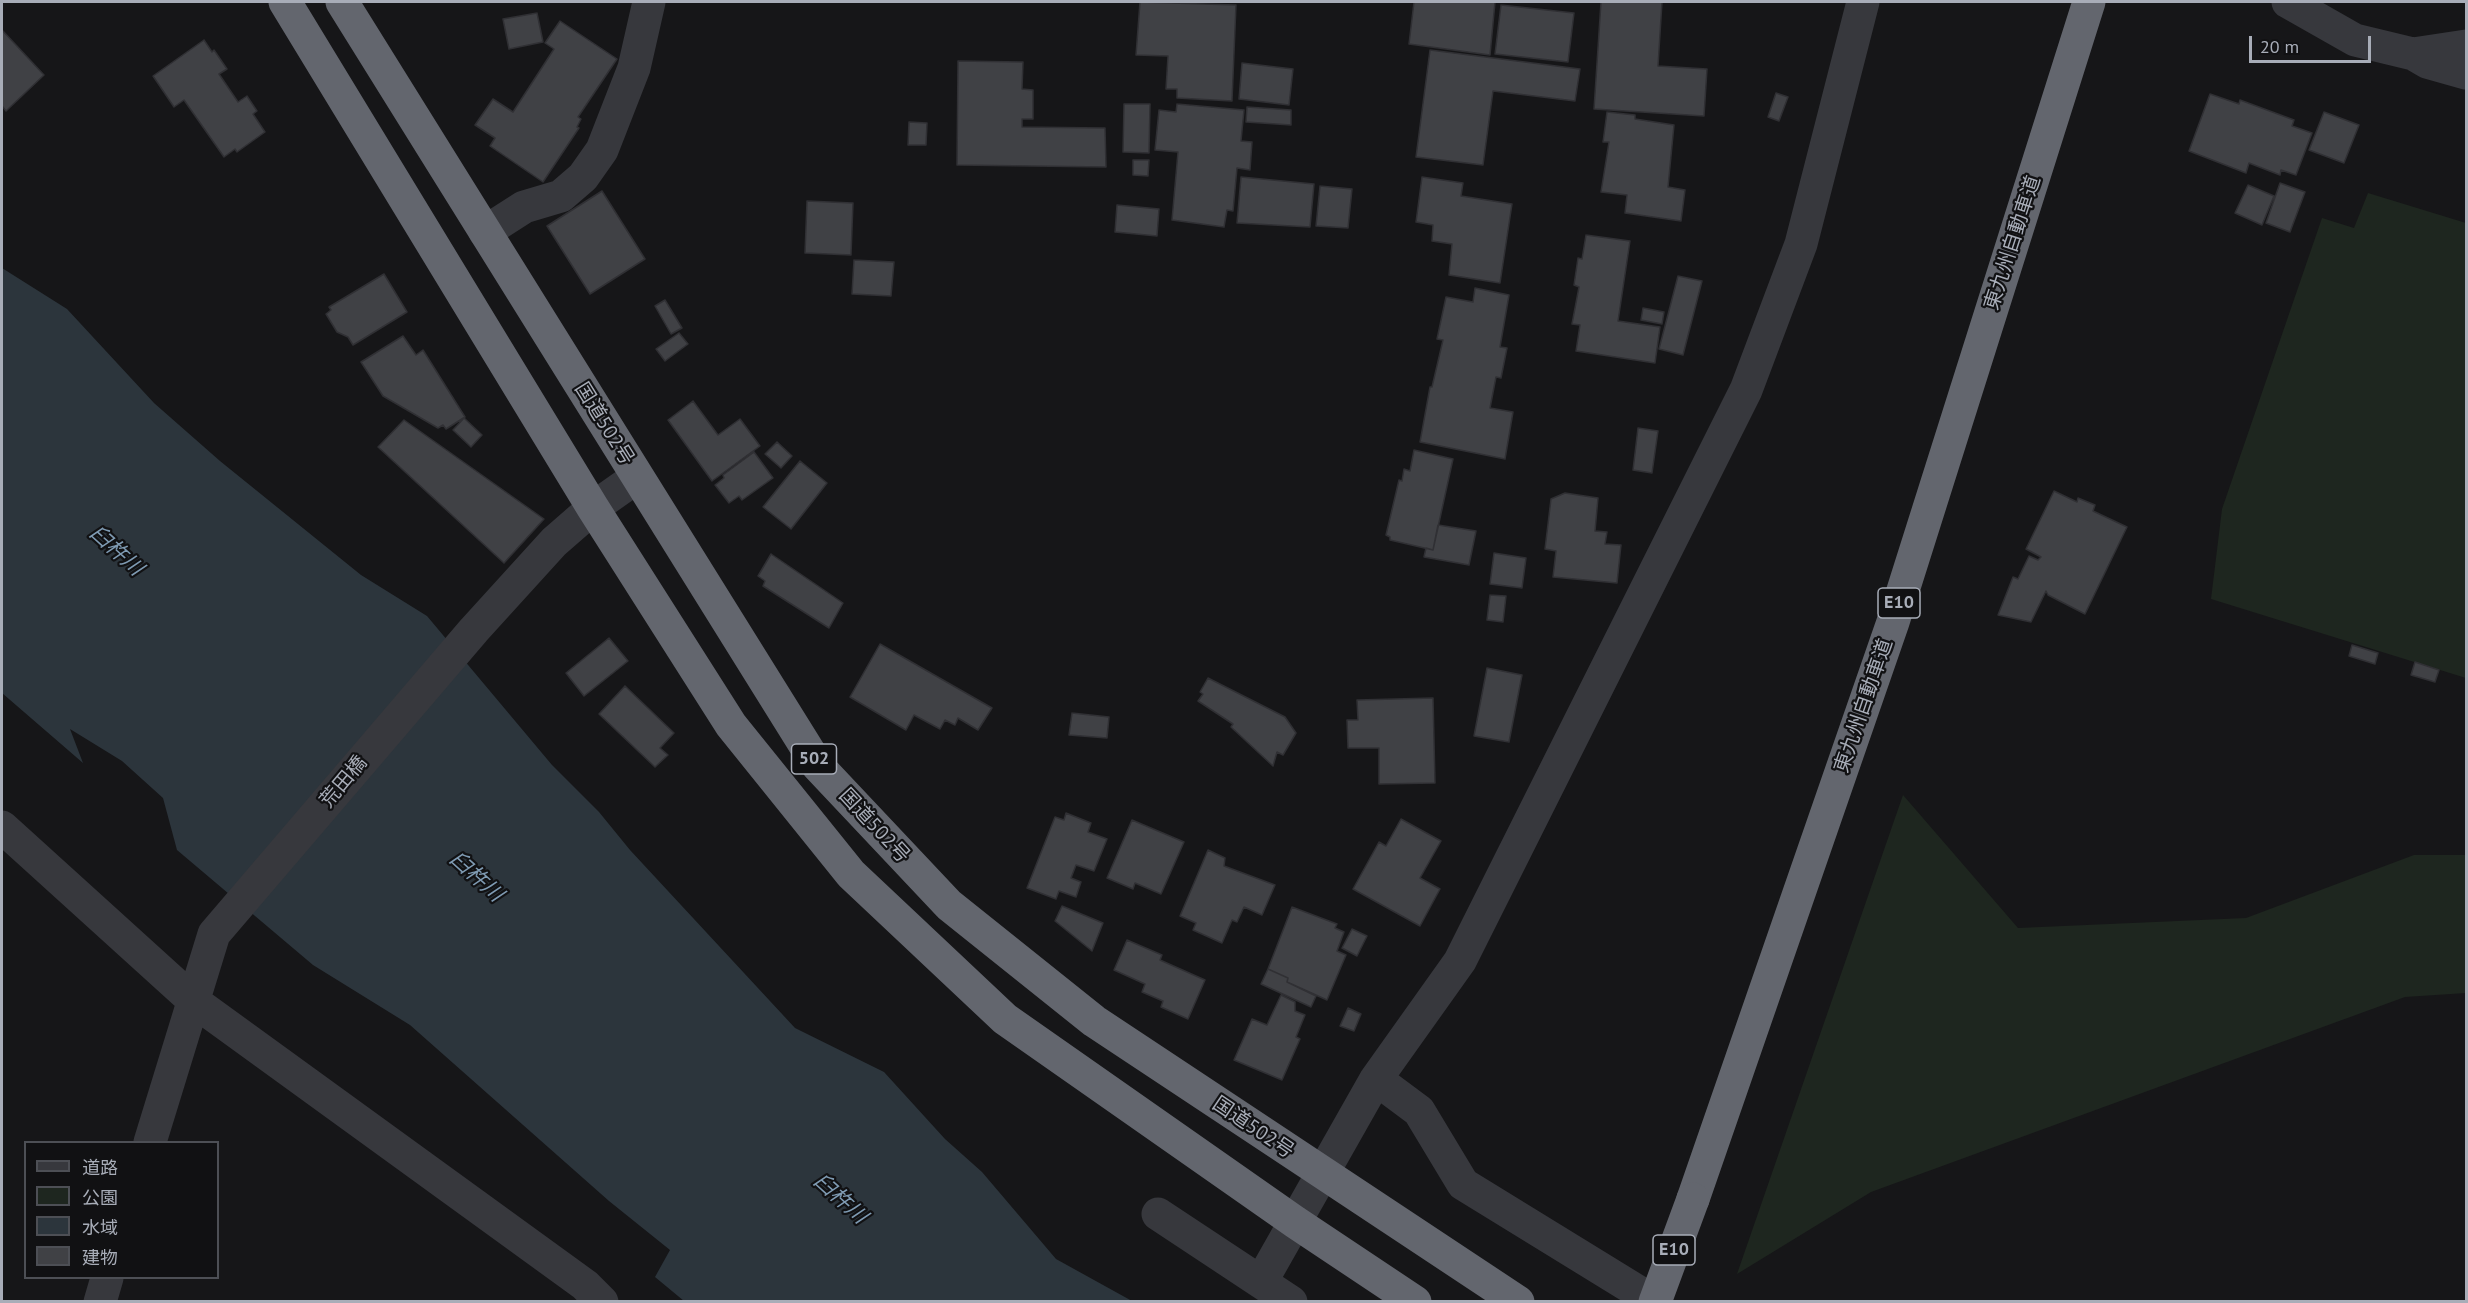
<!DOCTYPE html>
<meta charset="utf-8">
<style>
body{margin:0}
#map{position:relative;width:2468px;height:1303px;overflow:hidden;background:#161618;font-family:"PT Sans","Noto Sans JP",sans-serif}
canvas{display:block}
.frame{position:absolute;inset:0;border:3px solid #a8adb8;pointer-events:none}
.legend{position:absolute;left:24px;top:1141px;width:195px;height:138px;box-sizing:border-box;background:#111113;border:2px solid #4d4f55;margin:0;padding:8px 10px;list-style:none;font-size:18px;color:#a8adb8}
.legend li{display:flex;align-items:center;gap:12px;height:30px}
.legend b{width:30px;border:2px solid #4d4f55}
.scale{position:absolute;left:2249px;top:36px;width:122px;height:27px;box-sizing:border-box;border:3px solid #a8adb8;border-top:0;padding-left:8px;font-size:18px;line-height:21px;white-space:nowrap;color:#a8adb8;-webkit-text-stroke:4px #111113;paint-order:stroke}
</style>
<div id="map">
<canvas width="2468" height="1303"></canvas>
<div class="frame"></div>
<ul class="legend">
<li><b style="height:8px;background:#37383d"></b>道路</li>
<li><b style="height:16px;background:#1e261f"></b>公園</li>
<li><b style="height:16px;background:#2c353c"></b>水域</li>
<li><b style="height:16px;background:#404145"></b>建物</li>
</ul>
<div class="scale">20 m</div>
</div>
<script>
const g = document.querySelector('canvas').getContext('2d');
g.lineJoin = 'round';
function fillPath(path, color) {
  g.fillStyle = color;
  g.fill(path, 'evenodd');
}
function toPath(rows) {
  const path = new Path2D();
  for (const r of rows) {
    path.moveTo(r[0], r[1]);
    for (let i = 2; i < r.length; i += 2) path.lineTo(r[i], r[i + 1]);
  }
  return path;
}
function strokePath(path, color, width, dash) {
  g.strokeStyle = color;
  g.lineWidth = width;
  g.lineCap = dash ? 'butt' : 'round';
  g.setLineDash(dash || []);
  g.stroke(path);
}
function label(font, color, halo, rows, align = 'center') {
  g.font = font + ' "PT Sans","Noto Sans JP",sans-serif';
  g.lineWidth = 4.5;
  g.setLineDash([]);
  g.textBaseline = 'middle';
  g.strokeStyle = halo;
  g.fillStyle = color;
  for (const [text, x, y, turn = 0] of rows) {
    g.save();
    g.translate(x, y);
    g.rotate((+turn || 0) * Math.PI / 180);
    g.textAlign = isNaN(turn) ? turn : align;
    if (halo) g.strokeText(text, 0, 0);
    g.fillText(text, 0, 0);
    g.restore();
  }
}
const green = toPath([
 [2368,193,2466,223,2466,678,2211,599,2222,509,2322,218,2354,228],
 [1903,795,2018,928,2246,918,2414,855,2466,855,2466,993,2405,997,1871,1192,1737,1274]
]);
const water = toPath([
 [2,268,67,309,154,403,220,461,361,575,427,616,552,765,599,812,630,850,795,1028,884,1072,945,1139,982,1172,1056,1259,1132,1301,684,1301,655,1277,670,1250,609,1201,410,1025,313,965,177,850,163,798,122,761,70,729,83,763,2,693]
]);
const building = toPath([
 [1140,2,1236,5,1232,101,1177,98,1177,89,1166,89,1168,56,1136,55,1140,2],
 [1414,2,1503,2,1495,2,1490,55,1409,44,1414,2],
 [1601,2,1662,2,1658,66,1707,69,1704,116,1594,109,1601,2],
 [1501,5,1574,13,1568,62,1495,54,1501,5],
 [537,13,543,42,509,49,503,19,537,13],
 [560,21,617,59,578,117,581,119,577,127,579,128,543,182,490,146,495,138,475,125,493,99,513,112,554,49,545,43,560,21],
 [2,30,44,75,6,111,2,106,2,30],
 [204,40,212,52,214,50,227,69,219,74,238,102,247,96,257,111,253,114,265,132,237,152,235,149,224,157,184,100,174,107,153,76,204,40],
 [1430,50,1580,69,1575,101,1493,91,1483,165,1416,157,1430,50],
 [958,61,1023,62,1022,89,1033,90,1033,119,1022,119,1022,127,1105,128,1106,167,957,165,958,61],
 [1242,63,1293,69,1289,105,1239,99,1242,63],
 [1776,93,1788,97,1779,121,1768,117,1776,93],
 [2210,94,2239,104,2240,100,2294,120,2292,126,2312,133,2296,175,2281,170,2280,175,2249,163,2246,173,2189,151,2210,94],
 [1124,104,1150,104,1149,153,1123,152,1124,104],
 [1177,104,1244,110,1241,141,1252,142,1250,170,1237,168,1233,211,1227,210,1224,227,1172,220,1178,152,1155,150,1159,110,1176,112,1177,104],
 [1247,107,1291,110,1291,125,1246,122,1247,107],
 [1607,112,1635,115,1635,119,1674,125,1668,187,1685,190,1681,221,1625,213,1627,195,1601,192,1609,142,1603,142,1607,112],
 [2324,112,2359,125,2344,163,2309,150,2324,112],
 [909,122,927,123,926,145,908,145,909,122],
 [1133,160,1149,160,1148,176,1133,175,1133,160],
 [1241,177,1314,184,1310,227,1237,223,1241,177],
 [1422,177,1463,183,1461,196,1512,204,1500,283,1449,275,1452,244,1432,241,1433,225,1416,222,1422,177],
 [2280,183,2305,192,2290,232,2266,223,2280,183],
 [2248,185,2274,196,2262,225,2235,213,2248,185],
 [1320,186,1352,189,1348,228,1316,226,1320,186],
 [602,191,645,259,590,294,547,226,602,191],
 [807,201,853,203,851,255,805,253,807,201],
 [1117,205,1159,209,1157,236,1115,232,1117,205],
 [1586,235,1630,241,1618,321,1660,327,1655,363,1576,351,1580,325,1572,324,1579,287,1574,285,1578,258,1582,259,1586,235],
 [854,260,894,262,891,296,852,294,854,260],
 [384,274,407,312,353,345,348,337,337,332,326,314,331,310,329,307,384,274],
 [1678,276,1702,281,1683,355,1659,349,1678,276],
 [1475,288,1509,295,1500,347,1507,348,1501,378,1496,377,1490,408,1513,412,1505,459,1420,442,1430,387,1432,387,1443,340,1437,339,1446,297,1473,302,1475,288],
 [665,300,682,328,671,334,655,306,665,300],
 [1643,308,1664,312,1662,324,1641,320,1643,308],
 [679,333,688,344,665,361,656,349,679,333],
 [403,336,416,355,423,350,465,417,446,429,443,425,438,428,383,396,361,362,403,336],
 [693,401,718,435,740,419,760,446,712,481,668,420,693,401],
 [464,418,482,435,471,447,453,430,464,418],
 [404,420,544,519,504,563,378,447,404,420],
 [1638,428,1658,431,1652,473,1633,470,1638,428],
 [777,442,792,456,781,468,765,454,777,442],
 [1414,450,1453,459,1433,550,1390,540,1390,537,1386,535,1399,480,1402,481,1404,469,1410,471,1414,450],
 [754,452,773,478,742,500,739,496,729,503,715,485,724,478,723,475,754,452],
 [800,461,827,483,791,529,763,507,800,461],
 [2054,491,2077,502,2078,498,2095,505,2093,511,2127,527,2085,614,2048,595,2046,591,2031,622,1998,615,2013,577,2018,579,2029,556,2038,560,2041,557,2026,549,2054,491],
 [1565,493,1598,498,1595,531,1607,532,1605,544,1621,545,1617,583,1553,577,1556,551,1545,549,1551,499,1565,493],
 [1438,525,1476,531,1469,565,1424,557,1426,548,1433,550,1438,525],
 [1494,553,1526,558,1522,588,1490,584,1494,553],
 [771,554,843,603,829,628,763,586,765,581,758,576,771,554],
 [1490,595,1506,596,1503,622,1487,620,1490,595],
 [609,638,628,661,584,696,566,673,609,638],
 [880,644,992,708,978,730,958,718,955,725,945,720,940,729,914,715,906,730,850,697,880,644],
 [2352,645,2378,653,2375,664,2349,656,2352,645],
 [2415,662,2439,670,2435,682,2411,675,2415,662],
 [1487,668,1522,675,1509,742,1474,736,1487,668],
 [1208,678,1285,717,1296,733,1283,755,1277,752,1273,766,1231,727,1233,724,1198,701,1203,694,1200,692,1208,678],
 [625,686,674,733,660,748,668,755,655,767,599,714,625,686],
 [1433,698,1435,783,1379,784,1379,748,1348,748,1347,720,1358,720,1357,700,1433,698],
 [1072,713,1109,717,1107,738,1069,735,1072,713],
 [1066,813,1091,823,1088,832,1107,839,1094,871,1076,865,1071,878,1081,882,1076,897,1059,891,1056,899,1027,888,1055,817,1064,820,1066,813],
 [1401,819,1441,841,1420,878,1440,889,1420,926,1353,889,1379,842,1386,846,1401,819],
 [1132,820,1184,842,1161,894,1135,883,1133,889,1107,878,1132,820],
 [1208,850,1225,858,1224,866,1275,885,1262,915,1244,907,1237,922,1232,920,1222,943,1193,930,1196,923,1180,916,1208,850],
 [1062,906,1103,923,1092,951,1055,921,1062,906],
 [1292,907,1337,924,1335,928,1344,932,1337,951,1346,955,1327,1000,1287,982,1288,978,1268,969,1292,907],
 [1352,929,1367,936,1357,956,1342,948,1352,929],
 [1127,940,1162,955,1160,960,1205,980,1188,1019,1161,1007,1163,1001,1142,992,1145,984,1114,970,1127,940],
 [1268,969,1288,978,1287,982,1316,996,1311,1007,1261,984,1268,969],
 [1281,995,1295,1002,1295,1011,1305,1015,1296,1037,1300,1039,1282,1080,1234,1060,1252,1019,1267,1025,1281,995],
 [1348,1008,1361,1014,1354,1031,1340,1026,1348,1008]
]);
const minor = toPath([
 [2288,2,2355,40,2413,54,2466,46],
 [2415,55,2427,62,2466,73],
 [485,232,524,207,561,196,583,177,602,150,634,68,649,2],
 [2,827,195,1002,585,1285,602,1302],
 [1376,1079,1419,1111,1463,1184,1655,1302],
 [150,1142,214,934,474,630,554,542,593,508,637,477],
 [1158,1214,1291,1302],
 [1261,1282,1376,1079,1460,961,1746,390,1801,244,1863,2],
 [100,1302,107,1278]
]);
const highway = toPath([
 [285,2,593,508,731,725,851,874,1005,1019,1295,1222,1415,1302],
 [342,2,818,766,949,905,1094,1021,1518,1302],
 [1693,1199,1893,622,2089,2]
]);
const highwayBridge = toPath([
 [1655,1302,1693,1199]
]);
const shields = [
 [1899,603,42],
 [814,759,45],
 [1674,1250,42]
];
const shieldNames = [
 ["E10",1899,603],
 ["502",814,759],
 ["E10",1674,1250]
];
const streetNames = [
 ["東九州自動車道",2013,243,-72],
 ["国道502号",604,424,58],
 ["東九州自動車道",1864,706,-71],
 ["荒田橋",344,782,-50],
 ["国道502号",874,826,47],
 ["国道502号",1253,1128,34]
];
const waterNames = [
 ["臼杵川",116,551,42],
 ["臼杵川",476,877,42],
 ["臼杵川",840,1199,42]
];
fillPath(green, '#1e261f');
fillPath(water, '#2c353c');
fillPath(building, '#404145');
strokePath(building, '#303034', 1.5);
strokePath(minor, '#37383d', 33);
strokePath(highway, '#63666e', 33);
strokePath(highwayBridge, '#63666e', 33);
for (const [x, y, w] of shields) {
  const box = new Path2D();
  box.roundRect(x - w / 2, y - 15, w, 30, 4.5);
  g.fillStyle = '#111113';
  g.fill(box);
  strokePath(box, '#a8adb8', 1.5);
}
label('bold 18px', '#a8adb8', null, shieldNames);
label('20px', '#a8adb8', '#111113', streetNames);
label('italic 21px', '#7f9bb3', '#111113', waterNames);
</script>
